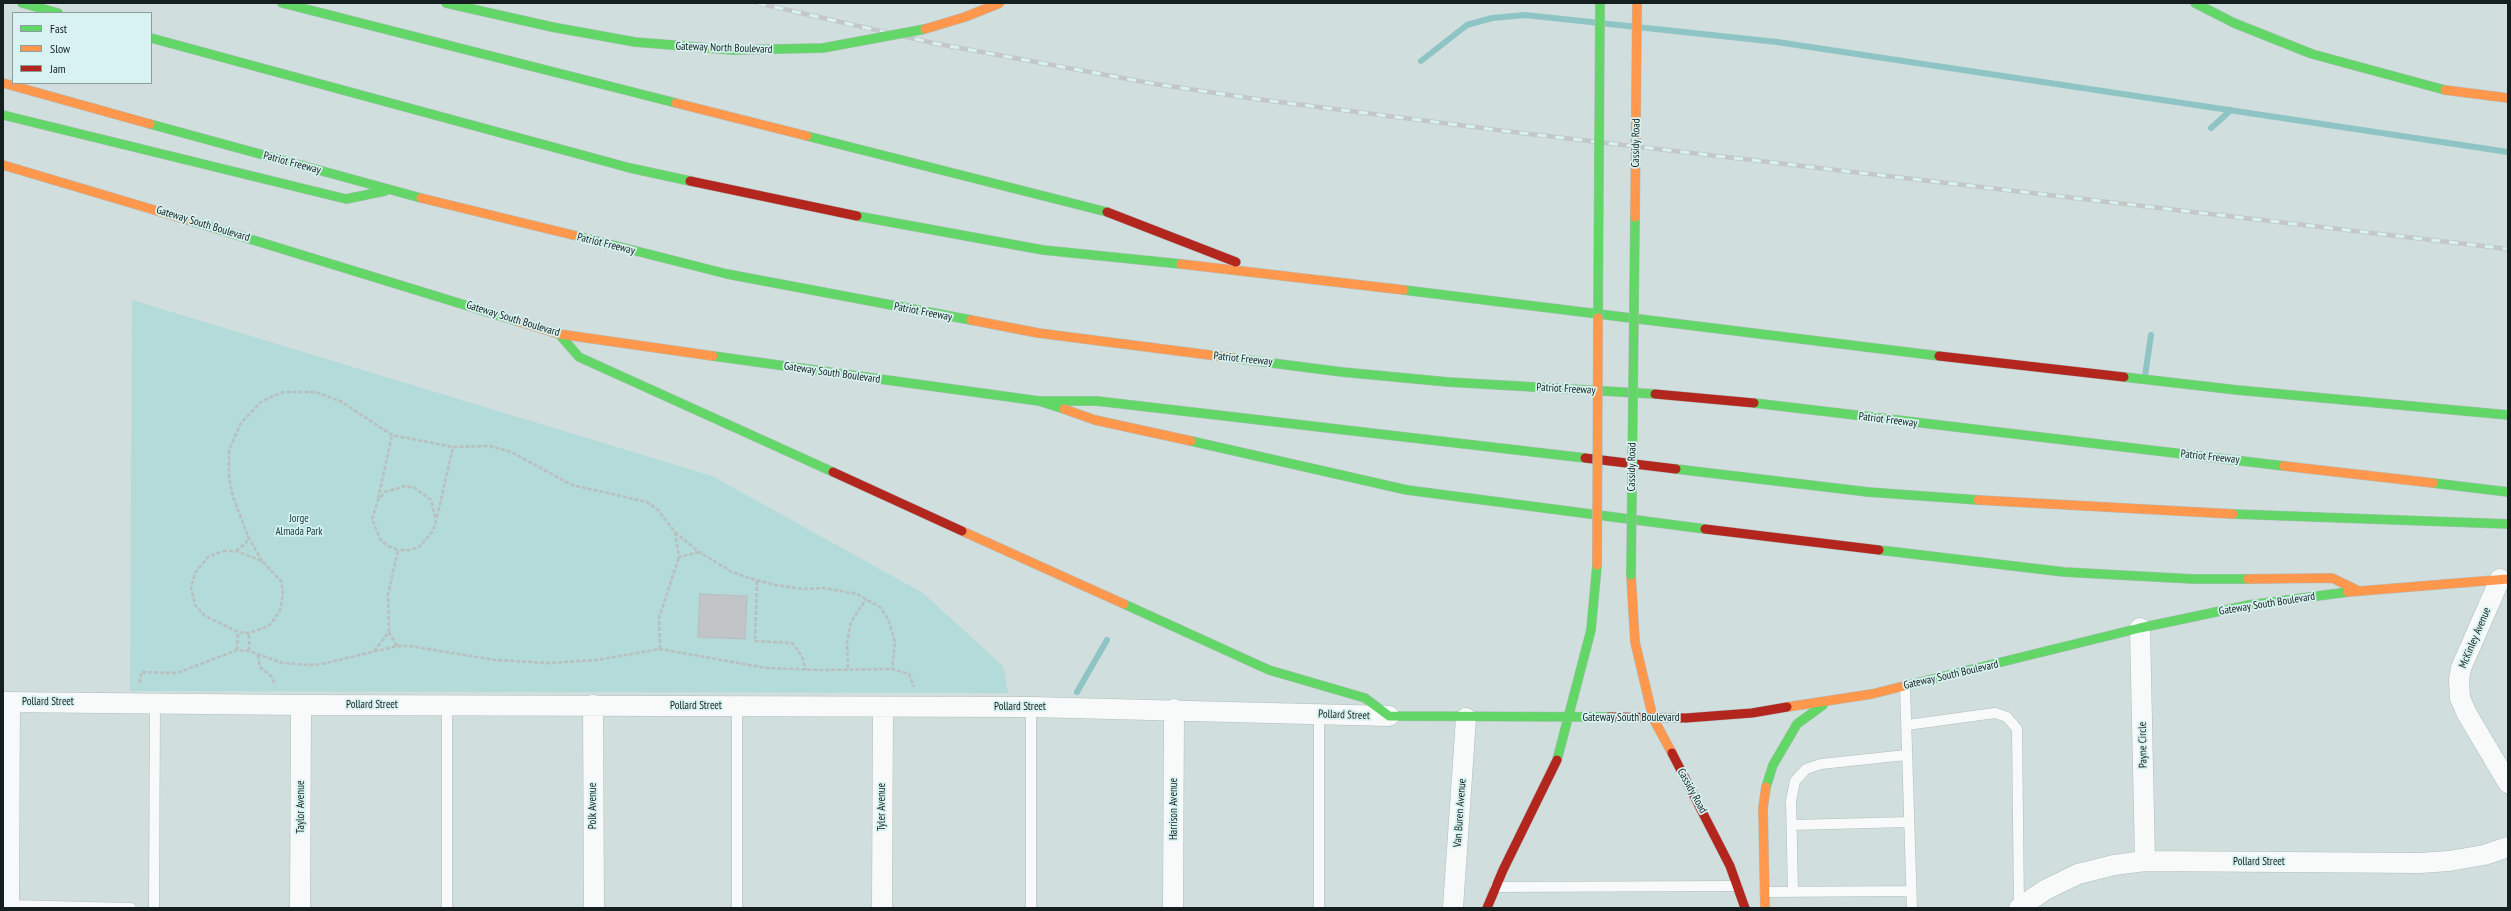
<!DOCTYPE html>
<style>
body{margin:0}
#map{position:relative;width:2511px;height:911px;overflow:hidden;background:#d0dede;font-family:"PT Sans Narrow",sans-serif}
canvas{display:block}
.frame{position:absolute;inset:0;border:4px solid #151f1f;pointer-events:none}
.legend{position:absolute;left:12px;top:12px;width:140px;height:72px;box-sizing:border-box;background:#d7f2f1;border:1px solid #899e9d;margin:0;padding:5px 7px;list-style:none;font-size:12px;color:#151f1f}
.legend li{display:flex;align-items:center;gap:8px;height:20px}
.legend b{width:20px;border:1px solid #899e9d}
</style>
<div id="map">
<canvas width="2511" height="911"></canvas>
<div class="frame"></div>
<ul class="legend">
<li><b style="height:5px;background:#63d668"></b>Fast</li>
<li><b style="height:5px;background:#ff974d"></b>Slow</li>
<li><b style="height:5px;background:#b3261e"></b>Jam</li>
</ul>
</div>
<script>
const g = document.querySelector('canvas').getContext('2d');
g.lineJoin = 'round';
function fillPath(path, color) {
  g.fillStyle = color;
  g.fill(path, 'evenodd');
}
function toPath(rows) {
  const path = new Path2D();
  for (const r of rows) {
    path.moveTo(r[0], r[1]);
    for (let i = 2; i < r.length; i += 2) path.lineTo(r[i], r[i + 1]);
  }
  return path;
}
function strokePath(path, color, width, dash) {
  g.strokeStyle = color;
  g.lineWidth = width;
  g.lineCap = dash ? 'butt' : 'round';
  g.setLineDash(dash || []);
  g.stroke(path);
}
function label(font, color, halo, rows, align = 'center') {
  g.font = font + ' "PT Sans Narrow",sans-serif';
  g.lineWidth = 3.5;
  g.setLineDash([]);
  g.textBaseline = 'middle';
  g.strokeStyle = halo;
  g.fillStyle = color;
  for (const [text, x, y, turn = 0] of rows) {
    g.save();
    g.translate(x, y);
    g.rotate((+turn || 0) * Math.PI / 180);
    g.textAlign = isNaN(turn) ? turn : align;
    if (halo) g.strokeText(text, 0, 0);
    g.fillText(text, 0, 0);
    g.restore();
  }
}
const green = toPath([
 [132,300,712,476,923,593,1003,666,1008,693,130,691]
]);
const stream = toPath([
 [1421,61,1467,25,1492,18,1525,15,1777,42,2508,152],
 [2211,128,2231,110],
 [2145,376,2151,335],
 [1077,692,1107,640]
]);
const building = toPath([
 [700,594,747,596,745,639,698,637,700,594]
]);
const path = toPath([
 [378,499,392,435],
 [437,517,453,447],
 [675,532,679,557,699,552],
 [223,551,236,551,262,561,281,581,283,591,281,608,272,623,264,628,249,633,238,632,205,616,195,605,191,588,195,573,208,557,223,551],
 [236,551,246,543,248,536],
 [262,561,248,536,233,497,229,477,229,450,241,423,262,401,283,392,316,392,342,402,392,435,453,447,490,446,511,452,572,485,647,502,658,510,675,532,699,552,732,572,746,577,775,585,803,589,824,588,857,594,880,607,888,619,895,642,892,669],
 [757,581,755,641,792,643,802,656,806,670],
 [389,632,388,595,398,550,388,546,380,539,372,519,378,500,385,492,405,486,415,488,431,500,436,521,433,531,419,547,409,550,398,550],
 [660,649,659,618,679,557],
 [237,650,238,632],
 [249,651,249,633],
 [374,651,389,632,397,646],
 [258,655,260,667,272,677,275,685],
 [848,668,847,643,851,622,866,599],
 [140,683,141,672,177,673,237,650,249,651,283,663,309,665,322,664,397,646,410,646,495,660,549,663,597,660,660,649,766,668,821,670,892,669,909,674,914,687]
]);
const lane = toPath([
 [1905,686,1912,908],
 [737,706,737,908],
 [1907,725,1995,713,2007,717,2017,729,2019,908],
 [1792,825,1909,822],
 [1495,887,1737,886],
 [1765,892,1911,891],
 [1793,892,1791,801,1795,781,1806,769,1821,764,1906,755],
 [9,905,131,908],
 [154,908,155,703],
 [447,908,447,705],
 [1031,908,1031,707],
 [1319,908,1319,714]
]);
const street = toPath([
 [2500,579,2461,668,2459,680,2460,698,2467,714,2508,783],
 [2140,628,2145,861],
 [3,702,301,705,1031,707,1389,716],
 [593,705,594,908],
 [9,908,10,702],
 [300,908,301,705],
 [882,908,883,707],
 [1173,908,1174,709],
 [1453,908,1466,718],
 [2019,908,2045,890,2078,874,2114,865,2145,861,2419,863,2449,861,2484,855,2508,847]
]);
const fast = toPath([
 [22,3,58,13],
 [282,3,676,103],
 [446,3,552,27],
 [2195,3,2234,23,2312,54,2445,90],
 [151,38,630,168,690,181],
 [3,115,346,199,385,191],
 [150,124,421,198],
 [807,136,1107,212],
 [857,216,1043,250,1181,264],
 [188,220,517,321],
 [577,236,727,274,971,320],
 [1404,290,1939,356],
 [559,334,579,357,833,472],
 [713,356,1039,401,1064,409],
 [1233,358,1342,372,1448,382,1655,394],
 [2124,377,2237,390,2508,415],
 [1039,401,1097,401,1585,458],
 [1754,403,2284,466],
 [1191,441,1407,490,1705,529],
 [1676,469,1868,492,1978,500],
 [2433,483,2508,492],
 [2233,514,2508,524],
 [1879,550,2064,572,2193,579,2248,579],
 [1124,604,1269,670,1365,698,1389,716,1609,717],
 [1908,685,2140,628,2249,605,2348,592],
 [1557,760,1591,630,1597,565],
 [1766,787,1773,765,1797,724,1823,705]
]);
const slow = toPath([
 [3,83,150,124],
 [2445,90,2508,98],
 [676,103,807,136],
 [3,165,188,220],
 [421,198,577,236],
 [1181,264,1404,290],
 [971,320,1038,333,1233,358],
 [517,321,559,334,713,356],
 [1064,409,1095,420,1191,441],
 [2284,466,2433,483],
 [1978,500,2233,514],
 [962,531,1124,604],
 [1631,575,1635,642,1653,718,1672,753],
 [2248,579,2332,578,2359,591],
 [2348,592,2508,579],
 [1787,707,1872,694,1908,685],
 [1765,908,1763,808,1766,787]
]);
const jam = toPath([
 [690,181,857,216],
 [1107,212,1236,262],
 [1939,356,2124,377],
 [1655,394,1754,403],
 [1585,458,1676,469],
 [833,472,962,531],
 [1705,529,1879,550],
 [1609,717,1686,718,1752,713,1787,707],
 [1672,753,1730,866,1745,908],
 [1487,908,1503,870,1557,760]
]);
const rail = toPath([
 [757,3,933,43,1155,84,1256,99,1513,132,2508,249]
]);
const fastBridge = toPath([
 [552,27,635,42,733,50,823,48,925,29],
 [1598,318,1600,3],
 [1631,575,1635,217]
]);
const slowBridge = toPath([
 [925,29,965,17,1000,3],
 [1635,217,1637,3],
 [1597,565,1598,318]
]);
const streetNames = [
 ["Gateway North Boulevard",724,48,2],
 ["Cassidy Road",1636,143,-89],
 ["Patriot Freeway",292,163,15],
 ["Gateway South Boulevard",203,224,17],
 ["Patriot Freeway",606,244,14],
 ["Patriot Freeway",923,312,11],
 ["Gateway South Boulevard",513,319,17],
 ["Patriot Freeway",1243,359,6],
 ["Gateway South Boulevard",832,373,8],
 ["Patriot Freeway",1566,389,3],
 ["Patriot Freeway",1888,420,7],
 ["Patriot Freeway",2210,457,6],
 ["Cassidy Road",1632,467,-89],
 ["Gateway South Boulevard",2267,604,-9],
 ["McKinley Avenue",2475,638,-67],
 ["Gateway South Boulevard",1951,675,-13],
 ["Pollard Street",48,702],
 ["Pollard Street",372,705],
 ["Pollard Street",696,706],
 ["Pollard Street",1020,707],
 ["Pollard Street",1344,715,2],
 ["Gateway South Boulevard",1631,718],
 ["Payne Circle",2143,745,-91],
 ["Cassidy Road",1692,791,61],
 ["Polk Avenue",593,806,-90],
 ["Taylor Avenue",301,807,-90],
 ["Tyler Avenue",882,807,-90],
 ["Harrison Avenue",1174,809,-90],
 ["Van Buren Avenue",1460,813,-86],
 ["Pollard Street",2259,862]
];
const parkNames = [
 ["Jorge",299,519],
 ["Almada Park",299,532]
];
fillPath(green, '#b2dbda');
strokePath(stream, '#8ec4c3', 6);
fillPath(building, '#c2c5c8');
strokePath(building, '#b9bcc0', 1);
strokePath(lane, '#b0bcbc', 11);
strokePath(street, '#b0bcbc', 21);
strokePath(fast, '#b0bcbc', 10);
strokePath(slow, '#b0bcbc', 10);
strokePath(jam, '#b0bcbc', 10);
strokePath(path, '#babebe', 2.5, [4, 2]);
strokePath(lane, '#f8fafa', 10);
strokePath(street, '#f8fafa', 20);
strokePath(fast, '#63d668', 9);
strokePath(slow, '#ff974d', 9);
strokePath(jam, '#b3261e', 9);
strokePath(rail, '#c3c7c7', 4.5);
strokePath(rail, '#d7f2f1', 3, [9]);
strokePath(fastBridge, '#b0bcbc', 10, []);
strokePath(slowBridge, '#b0bcbc', 10, []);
strokePath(fastBridge, '#63d668', 9);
strokePath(slowBridge, '#ff974d', 9);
label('11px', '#151f1f', '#d7f2f1', streetNames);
label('11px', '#183b3b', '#d7f2f1', parkNames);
</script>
